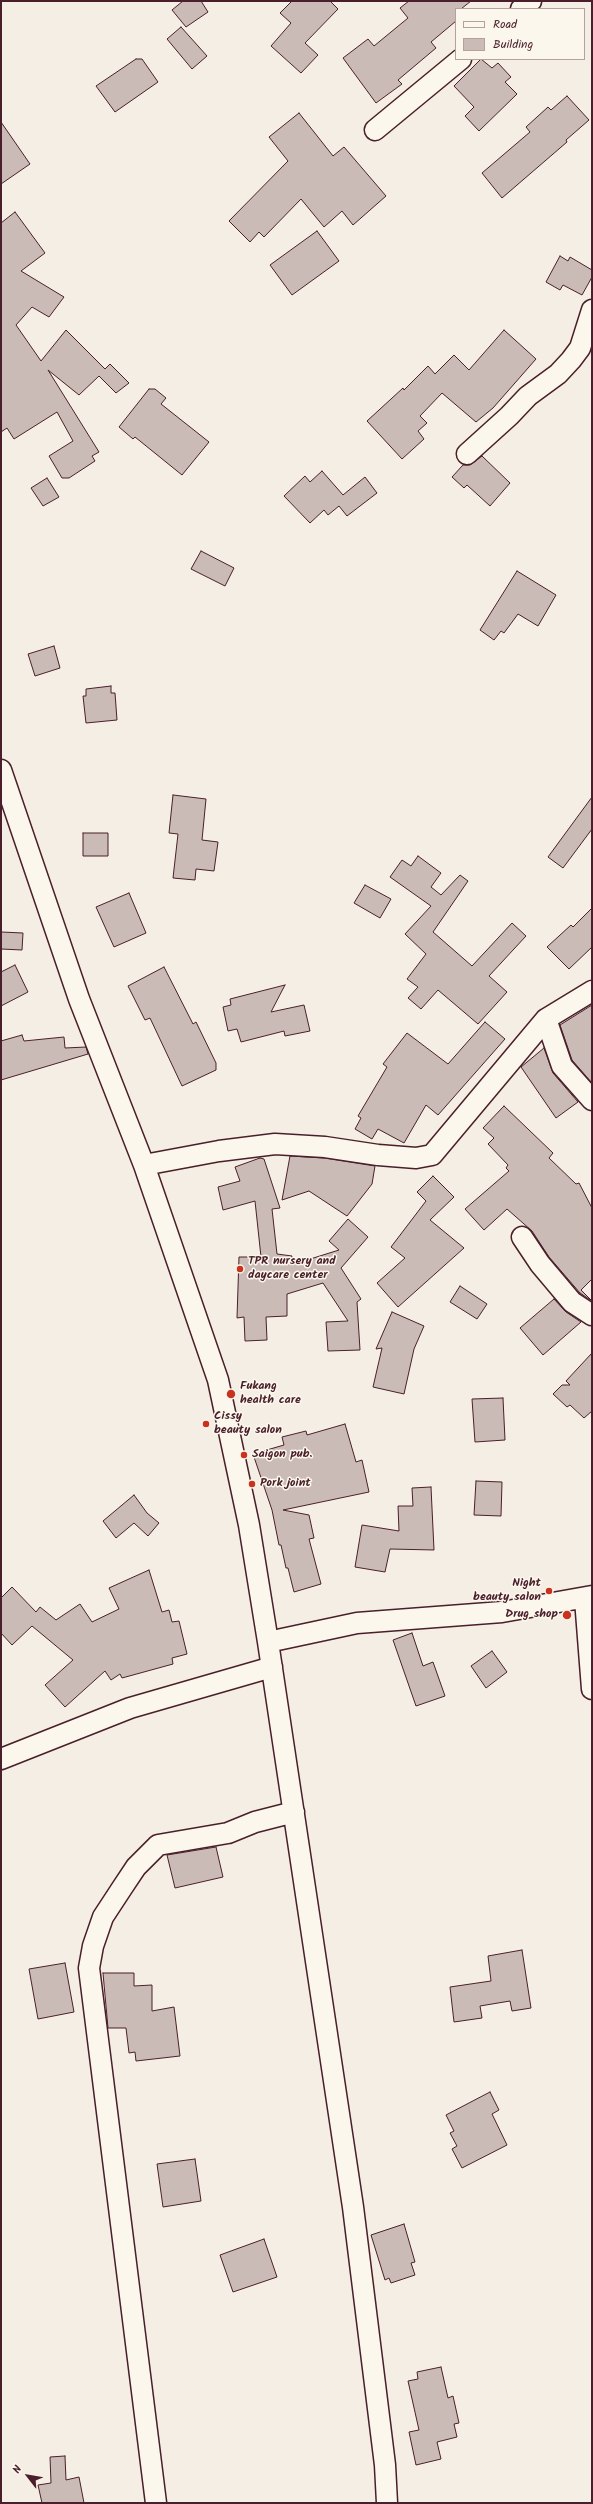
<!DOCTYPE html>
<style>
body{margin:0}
#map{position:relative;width:593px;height:2504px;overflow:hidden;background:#f4eee4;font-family:Kalam,sans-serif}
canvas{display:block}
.frame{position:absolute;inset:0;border:2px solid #4a1f2b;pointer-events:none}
.legend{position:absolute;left:455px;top:8px;width:130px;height:52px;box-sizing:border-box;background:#fbf7ec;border:1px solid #b4a19f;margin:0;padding:5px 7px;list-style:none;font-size:12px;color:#4a1f2b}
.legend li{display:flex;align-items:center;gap:8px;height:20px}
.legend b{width:20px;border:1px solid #b4a19f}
.north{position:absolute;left:8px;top:2456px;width:40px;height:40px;-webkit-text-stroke:3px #fbf7ec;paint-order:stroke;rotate:301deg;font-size:11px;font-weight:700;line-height:16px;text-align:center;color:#4a1f2b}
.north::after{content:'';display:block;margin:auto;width:14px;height:18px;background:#4a1f2b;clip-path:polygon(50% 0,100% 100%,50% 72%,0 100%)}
</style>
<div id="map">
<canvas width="593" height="2504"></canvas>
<div class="frame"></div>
<ul class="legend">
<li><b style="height:5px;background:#fbf7ec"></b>Road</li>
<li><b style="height:11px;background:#cabbb6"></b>Building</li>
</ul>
<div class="north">N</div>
</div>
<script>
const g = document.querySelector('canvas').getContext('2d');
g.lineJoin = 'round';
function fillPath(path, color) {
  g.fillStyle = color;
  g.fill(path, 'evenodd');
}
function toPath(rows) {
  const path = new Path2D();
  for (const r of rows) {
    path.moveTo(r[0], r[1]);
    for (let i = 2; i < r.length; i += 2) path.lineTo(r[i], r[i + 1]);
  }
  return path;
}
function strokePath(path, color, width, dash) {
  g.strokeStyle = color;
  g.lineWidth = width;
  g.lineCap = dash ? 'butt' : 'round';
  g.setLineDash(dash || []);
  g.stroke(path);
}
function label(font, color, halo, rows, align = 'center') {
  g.font = font + ' Kalam,sans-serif';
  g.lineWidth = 3;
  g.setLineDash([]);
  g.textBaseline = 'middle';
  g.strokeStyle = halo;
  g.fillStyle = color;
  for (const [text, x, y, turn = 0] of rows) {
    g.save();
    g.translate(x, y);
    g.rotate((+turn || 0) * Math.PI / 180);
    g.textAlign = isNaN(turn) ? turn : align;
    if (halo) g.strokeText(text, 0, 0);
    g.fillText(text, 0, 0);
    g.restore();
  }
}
const building = toPath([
 [183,1,201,1,208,12,186,27,172,10,183,1],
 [292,1,330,1,338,9,305,43,318,55,301,73,271,46,291,23,280,13,292,1],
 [409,1,471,1,461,9,456,9,456,21,431,42,436,48,398,80,402,84,376,103,343,58,368,39,374,46,408,18,400,8,409,1],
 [181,27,207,56,192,69,167,39,181,27],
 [136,59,142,59,158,82,115,112,96,86,136,59],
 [481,59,492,68,498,63,511,77,505,82,517,94,479,131,465,116,474,107,454,86,481,59],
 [567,96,589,120,566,140,567,142,502,198,482,173,530,132,526,127,548,107,551,110,567,96],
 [299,113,333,156,344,147,386,196,353,225,342,211,324,227,301,199,264,237,259,232,250,242,229,221,288,161,269,137,299,113],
 [1,122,30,164,1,184,1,122],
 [15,212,45,253,21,271,64,297,49,317,32,307,16,325,41,361,66,330,105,369,110,364,129,383,116,393,99,376,79,395,48,370,99,452,92,456,95,461,69,478,62,478,49,456,73,441,57,412,14,439,7,428,1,432,1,223,15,212],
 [317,231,339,261,292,295,270,265,317,231],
 [560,256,568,261,570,257,592,270,592,277,582,295,563,285,560,290,546,282,560,256],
 [504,330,536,359,493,408,476,422,442,393,420,416,427,423,418,431,424,439,402,459,367,421,403,388,404,390,428,366,435,374,454,355,469,370,504,330],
 [149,389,155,389,166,398,161,404,209,442,182,475,135,437,133,439,119,427,149,389],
 [482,456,510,483,490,506,467,485,464,488,452,477,463,465,470,465,482,456],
 [322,471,343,495,365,477,377,493,347,516,339,506,328,515,324,510,310,523,284,496,305,476,310,482,322,471],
 [47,478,59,497,43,506,31,488,47,478],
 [201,551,234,568,225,586,191,569,201,551],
 [517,571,556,595,538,626,518,614,504,633,501,631,494,640,480,630,517,571],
 [54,646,60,668,35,676,28,654,54,646],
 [111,686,111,693,115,693,117,720,86,723,83,696,86,696,86,689,111,686],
 [173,795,206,799,202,840,218,842,214,871,196,869,195,880,173,878,178,834,169,833,173,795],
 [592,797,592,829,563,868,548,857,592,797],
 [83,833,108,833,108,856,83,856,83,833],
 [418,856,441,873,431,887,441,895,460,875,468,881,433,932,472,966,512,923,526,936,489,976,507,992,478,1024,438,990,421,1009,408,998,418,987,407,979,426,954,405,934,431,906,390,877,402,860,411,866,418,856],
 [365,885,391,899,380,918,354,903,365,885],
 [129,893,146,933,114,947,96,907,129,893],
 [592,908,592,947,569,969,547,947,571,925,573,927,592,908],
 [1,932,23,933,22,950,1,949,1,932],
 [15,965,28,992,1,1006,1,972,15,965],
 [164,967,193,1024,196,1022,216,1063,216,1070,182,1086,150,1018,145,1020,128,986,164,967],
 [285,985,271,1012,304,1005,310,1031,285,1036,284,1031,241,1042,237,1029,228,1031,223,1007,231,1005,230,999,285,985],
 [592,1005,592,1083,572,1060,560,1025,592,1005],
 [485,1022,505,1039,438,1115,426,1105,404,1143,378,1129,372,1139,355,1129,361,1118,358,1116,387,1067,383,1064,407,1033,448,1064,485,1022],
 [22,1035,24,1041,64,1037,65,1048,86,1047,88,1054,1,1080,1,1041,22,1035],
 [544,1048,553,1073,578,1102,556,1118,521,1067,544,1048],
 [504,1106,553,1153,549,1158,576,1184,579,1183,592,1208,592,1279,581,1290,592,1301,580,1293,549,1257,532,1231,507,1209,484,1230,465,1209,509,1171,506,1168,508,1165,488,1144,494,1138,483,1128,504,1106],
 [290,1156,324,1158,375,1166,372,1184,347,1216,309,1191,282,1200,290,1156],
 [260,1158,264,1159,280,1208,272,1209,277,1254,292,1256,291,1265,339,1250,329,1241,348,1219,368,1237,341,1268,361,1299,357,1302,360,1350,328,1351,326,1322,348,1321,323,1283,287,1294,287,1316,266,1317,267,1340,245,1341,244,1317,237,1318,239,1257,261,1257,255,1201,223,1210,218,1187,240,1181,235,1167,260,1158],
 [433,1176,454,1197,430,1220,464,1248,398,1307,377,1283,405,1258,391,1247,426,1201,417,1192,433,1176],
 [460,1286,487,1304,477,1319,450,1302,460,1286],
 [554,1299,566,1312,581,1322,543,1355,520,1328,554,1299],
 [392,1312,424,1326,414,1349,404,1394,373,1387,382,1348,376,1349,392,1312],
 [592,1353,592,1411,584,1418,570,1405,567,1407,553,1394,562,1385,570,1385,566,1381,592,1353],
 [503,1398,505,1440,475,1442,472,1399,503,1398],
 [345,1424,356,1462,362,1460,369,1492,283,1510,309,1515,314,1538,309,1539,321,1584,294,1592,288,1568,286,1568,281,1545,279,1545,272,1510,253,1454,284,1445,282,1437,306,1431,307,1435,345,1424],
 [476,1481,502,1482,501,1516,474,1515,476,1481],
 [431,1487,434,1550,390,1549,385,1572,355,1567,362,1525,399,1531,398,1506,413,1506,412,1488,431,1487],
 [134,1495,147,1513,159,1523,148,1536,134,1523,116,1538,103,1521,134,1495],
 [149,1570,162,1612,169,1610,172,1622,179,1621,187,1654,172,1658,173,1664,122,1678,120,1674,111,1680,105,1671,65,1707,45,1685,73,1660,32,1626,12,1645,1,1633,1,1598,12,1587,36,1612,40,1607,56,1620,80,1604,92,1622,119,1609,109,1588,149,1570],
 [412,1633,423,1666,433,1662,445,1696,416,1706,393,1640,412,1633],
 [492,1651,507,1672,486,1688,471,1666,492,1651],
 [216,1847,223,1877,175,1888,167,1855,216,1847],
 [522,1950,531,2008,512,2011,510,2001,480,2006,482,2018,454,2022,450,1987,491,1981,488,1956,522,1950],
 [65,1963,74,2012,38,2019,29,1969,65,1963],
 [103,1973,134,1973,134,1986,152,1985,152,2011,174,2007,180,2056,136,2061,135,2052,129,2053,126,2028,108,2028,103,1973],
 [490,2092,499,2110,492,2114,507,2145,462,2168,452,2149,457,2146,450,2133,454,2131,446,2115,490,2092],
 [195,2159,201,2201,163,2207,157,2164,195,2159],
 [404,2224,415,2262,411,2263,415,2275,391,2283,389,2278,385,2280,371,2235,404,2224],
 [264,2239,277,2277,233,2292,220,2255,264,2239],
 [441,2367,448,2398,453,2396,459,2423,454,2424,457,2437,437,2442,441,2459,416,2465,409,2432,419,2430,408,2381,418,2379,417,2372,441,2367],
 [65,2456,66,2480,79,2477,84,2503,42,2503,38,2485,51,2483,50,2457,65,2456]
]);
const street = toPath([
 [521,9,531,1],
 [375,130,461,59],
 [467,454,509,416,528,396,558,374,571,360,580,348,592,310],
 [1,770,79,999,144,1165,218,1380,249,1525,268,1642,353,2207,385,2465,387,2503],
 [546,1019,562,1066,592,1100],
 [144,1165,219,1151,275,1144,325,1147,378,1155,416,1158,432,1155,546,1019,592,991],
 [522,1237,540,1264,572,1302,592,1315],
 [585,1599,592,1689],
 [268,1642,357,1623,502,1612,592,1596],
 [1,1759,130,1708,272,1667],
 [156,2503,89,1968,93,1946,103,1917,122,1888,136,1867,158,1845,228,1833,255,1822,294,1812]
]);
const markers = [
 [240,1269,4,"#c8321e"],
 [231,1394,5,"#c8321e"],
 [206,1424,4,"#c8321e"],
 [244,1455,4,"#c8321e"],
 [252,1484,4,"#c8321e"],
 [549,1591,4,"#c8321e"],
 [567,1615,5,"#c8321e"]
];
const poiNames = [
 ["TPR nursery and",248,1262],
 ["daycare center",248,1276],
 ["Fukang",240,1387],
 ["health care",240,1401],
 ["Cissy",214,1417],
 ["beauty salon",214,1431],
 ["Saigon pub.",252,1455],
 ["Pork joint",260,1484],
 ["Night",541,1584,"right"],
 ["beauty salon",541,1598,"right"],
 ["Drug shop",558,1615,"right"]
];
fillPath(building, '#cabbb6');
strokePath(building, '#4a1f2b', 1);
strokePath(street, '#4a1f2b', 23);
strokePath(street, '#fbf7ec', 20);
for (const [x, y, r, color] of markers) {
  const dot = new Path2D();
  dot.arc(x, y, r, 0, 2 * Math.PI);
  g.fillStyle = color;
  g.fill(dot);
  strokePath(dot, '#fbf7ec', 1.5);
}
label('bold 12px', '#4a1f2b', '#fbf7ec', poiNames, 'left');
</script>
